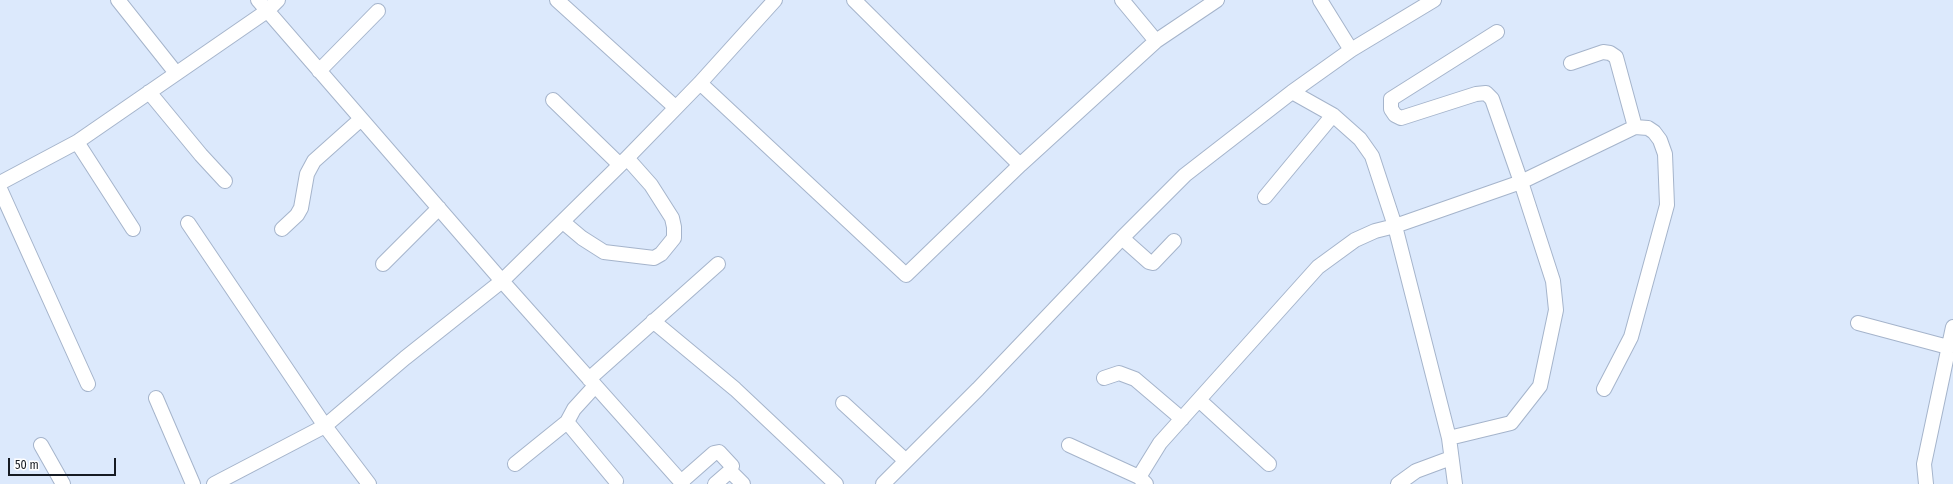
<!DOCTYPE html>
<style>
body{margin:0}
#map{position:relative;width:1953px;height:484px;overflow:hidden;background:#dce9fc;font-family:"Fira Sans Condensed",sans-serif}
canvas{display:block}
.scale{position:absolute;left:8px;top:458px;width:108px;height:18px;box-sizing:border-box;border:2px solid #161b23;border-top:0;padding-left:5px;font-size:12px;line-height:14px;white-space:nowrap;color:#161b23;-webkit-text-stroke:3px #fff;paint-order:stroke}
</style>
<div id="map">
<canvas width="1953" height="484"></canvas>
<div class="scale">50 m</div>
</div>
<script>
const g = document.querySelector('canvas').getContext('2d');
g.lineJoin = 'round';
function toPath(rows) {
  const path = new Path2D();
  for (const r of rows) {
    path.moveTo(r[0], r[1]);
    for (let i = 2; i < r.length; i += 2) path.lineTo(r[i], r[i + 1]);
  }
  return path;
}
function strokePath(path, color, width, dash) {
  g.strokeStyle = color;
  g.lineWidth = width;
  g.lineCap = dash ? 'butt' : 'round';
  g.setLineDash(dash || []);
  g.stroke(path);
}
const minor = toPath([
 [118,0,176,73],
 [258,0,502,281,683,484],
 [557,0,675,107],
 [854,0,1020,165],
 [1122,0,1156,41],
 [1320,0,1351,50],
 [1571,63,1603,52,1610,53,1616,57,1635,127],
 [319,71,378,11],
 [700,83,906,275,1020,165,1156,41,1217,0],
 [149,92,201,155,225,181],
 [1292,92,1333,115,1360,139,1372,156,1395,226,1449,438,1455,484],
 [553,100,620,165],
 [77,142,133,229],
 [0,183,77,142,267,11,278,0],
 [0,189,88,384],
 [1265,197,1333,115],
 [563,222,582,238,604,252,654,258,661,254,674,238,674,227,672,218,651,185,627,158],
 [188,223,325,426,369,484],
 [282,229,297,215,301,208,307,174,314,161,361,119],
 [1122,238,1149,262,1153,263,1174,241],
 [383,264,439,208],
 [653,321,735,389,836,484],
 [1858,323,1948,347],
 [1104,378,1119,373,1135,379,1182,419],
 [589,379,718,264],
 [156,398,193,484],
 [1199,400,1269,464],
 [843,403,906,461],
 [567,422,616,481],
 [1449,438,1511,423,1540,386,1556,310,1553,281,1521,182,1492,99,1486,93,1476,94,1401,118,1395,115,1391,109,1391,99,1497,32],
 [41,445,63,484],
 [1069,445,1139,477],
 [515,464,567,422,574,409,595,386],
 [730,471,743,484],
 [681,482,714,453,719,452,732,466,730,471,715,484],
 [214,484,325,426,405,358,502,281,627,158,700,83,775,0],
 [883,484,978,389,1122,238,1185,175,1292,92,1351,50,1434,0],
 [1146,484,1139,477,1160,443,1318,267,1355,240,1375,231,1395,226,1521,182,1635,127,1648,128,1654,132,1660,140,1665,154,1667,205,1631,337,1604,389],
 [1398,484,1416,471,1451,458],
 [1926,484,1924,464,1953,327]
]);
strokePath(minor, '#a5b4cb', 16);
strokePath(minor, '#fff', 14);
</script>
